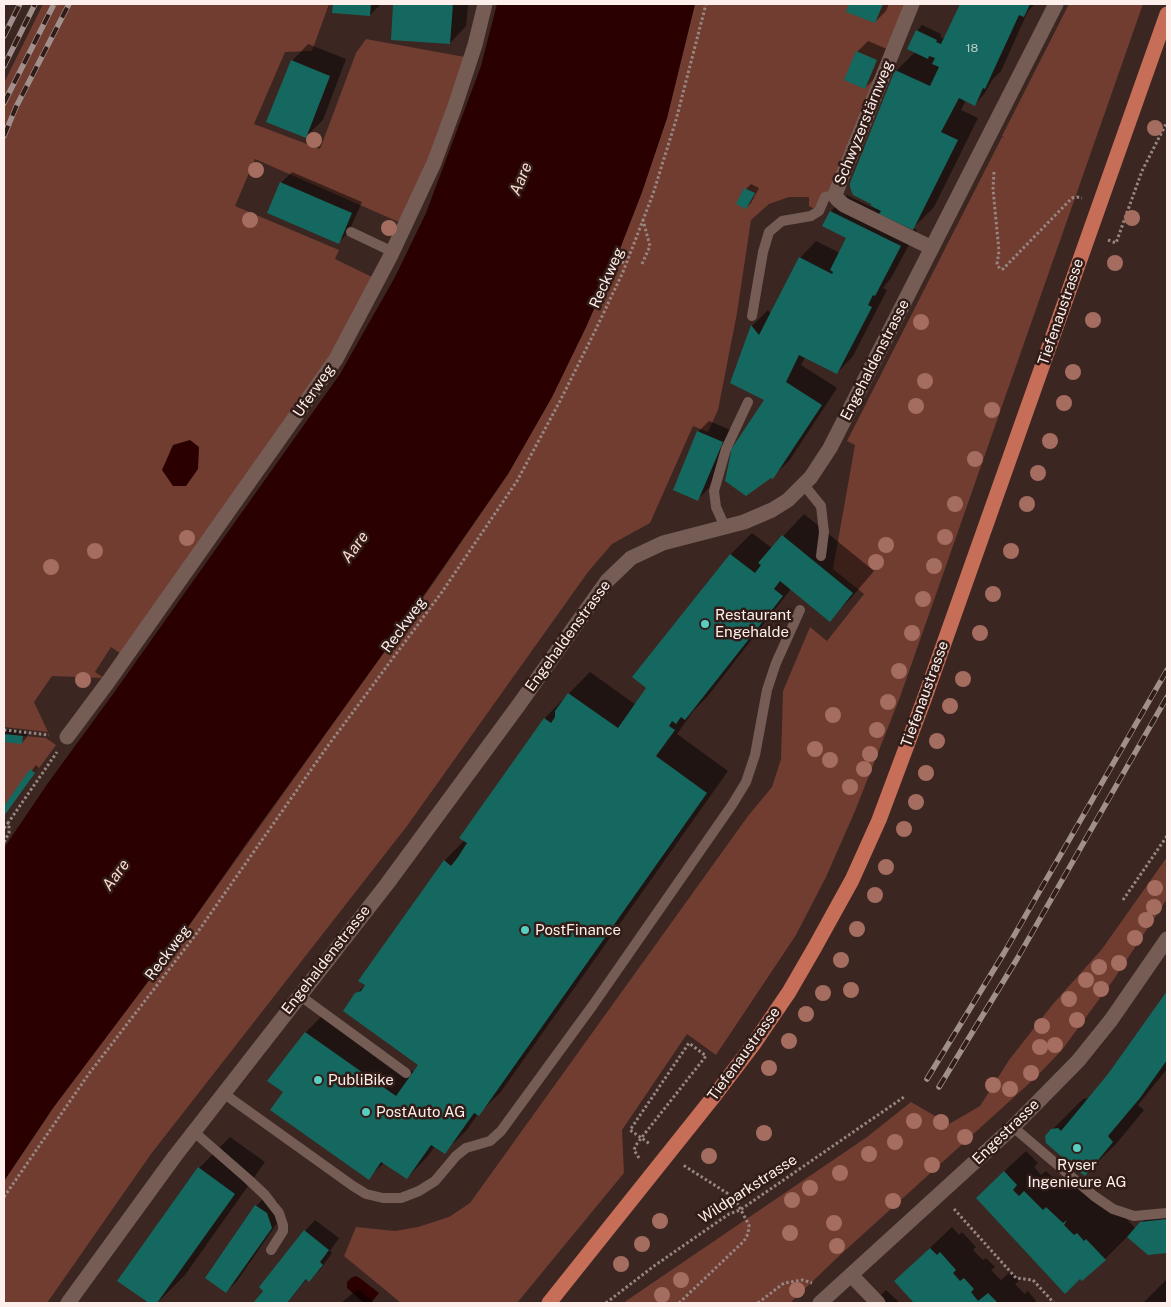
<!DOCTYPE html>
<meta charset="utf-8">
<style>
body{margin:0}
#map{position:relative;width:1171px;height:1307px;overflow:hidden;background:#3b2621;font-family:"Public Sans",sans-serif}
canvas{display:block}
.frame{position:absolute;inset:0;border:5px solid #fdefeb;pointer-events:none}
</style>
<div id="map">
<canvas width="1171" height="1307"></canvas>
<div class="frame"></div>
</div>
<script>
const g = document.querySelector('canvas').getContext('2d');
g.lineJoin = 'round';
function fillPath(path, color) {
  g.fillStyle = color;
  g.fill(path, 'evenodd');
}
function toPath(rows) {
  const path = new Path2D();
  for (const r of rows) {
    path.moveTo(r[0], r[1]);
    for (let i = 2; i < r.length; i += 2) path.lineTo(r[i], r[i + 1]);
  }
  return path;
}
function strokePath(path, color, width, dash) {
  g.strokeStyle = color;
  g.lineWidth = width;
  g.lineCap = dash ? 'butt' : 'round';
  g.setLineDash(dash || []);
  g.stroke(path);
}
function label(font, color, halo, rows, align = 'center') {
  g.font = font + ' "Public Sans",sans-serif';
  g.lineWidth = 5;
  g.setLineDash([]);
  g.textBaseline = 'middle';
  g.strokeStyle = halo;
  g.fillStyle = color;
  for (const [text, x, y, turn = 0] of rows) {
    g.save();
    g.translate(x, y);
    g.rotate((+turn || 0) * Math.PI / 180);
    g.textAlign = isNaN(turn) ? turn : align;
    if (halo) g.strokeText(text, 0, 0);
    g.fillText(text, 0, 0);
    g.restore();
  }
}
const green = toPath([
 [43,4,329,4,312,51,285,52,254,124,320,149,356,53,366,39,465,57,428,161,401,223,255,159,235,206,339,250,335,259,374,278,331,356,121,654,111,647,95,672,104,678,52,676,34,702,48,732,4,727,4,83],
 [695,4,912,4,835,191,818,211,809,206,809,197,789,197,769,204,751,220,737,313,718,410,708,432,693,426,650,523,612,544,588,572,407,826,151,1154,47,1303,4,1303,4,1181,53,1108,171,951,432,585,508,474,552,397,586,327,616,259,642,192,667,118],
 [1069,4,1143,4,900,697,855,811,826,877,796,935,716,1055,687,1034,622,1130,624,1173,517,1303,401,1303,344,1256,356,1227,395,1231,418,1227,449,1217,470,1203,748,816,772,787,781,759,783,691,810,627,827,641,864,594,833,569,855,445,847,441,1002,137,1005,138,1002,136],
 [4,734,46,738,56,745,4,816],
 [1167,857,1167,899,1114,979,1062,1050,1034,1079,838,1257,790,1303,623,1303,867,1137,911,1102,949,1124,980,1106,1009,1060,1053,1004,1102,949]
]);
const water = toPath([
 [497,4,695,4,667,118,642,192,616,259,586,327,552,397,508,474,380,658,248,841,171,951,53,1108,4,1181,4,848,48,783,113,694,340,374,395,277,426,213,481,66],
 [190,440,199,447,198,469,186,486,173,486,162,470,173,445],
 [356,1276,361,1279,379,1293,371,1303,364,1303,347,1288,347,1282,351,1278]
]);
const shadow = toPath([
 [334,4,381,4,370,15,334,12],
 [395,4,468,4,466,26,450,43,392,39],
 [850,4,889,4,886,11,875,22,847,11],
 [961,4,1035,4,1028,11,1001,71,992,80,985,93,975,104,966,100,961,110,978,118,934,207,913,228,917,230,891,278,886,284,883,288,887,290,853,356,837,373,805,357,801,365,837,388,789,461,772,477,765,399,731,382,752,326,768,310,771,314,800,258,816,241,840,253,848,237,824,226,831,211,847,195,871,207,896,71,916,51,909,48,917,31,922,25,941,34,940,37,945,39],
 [868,41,887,49,876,77,865,88,857,52],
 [308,44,346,59,323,120,306,136,292,61],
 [292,172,362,202,349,231,339,242,281,183],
 [751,184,759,188,751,203,746,208,746,189],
 [709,421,733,431,709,488,698,499,698,432],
 [804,514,874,571,851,598,830,620,791,589,707,697,694,710,677,734,728,771,500,1093,478,1114,466,1131,444,1152,435,1146,428,1156,407,1178,384,1163,368,1178,285,1092,305,1033,327,1011,415,1073,420,1065,356,994,366,984,444,861,465,840,545,718,590,672,636,705,648,688,634,677,731,554,752,533,772,548],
 [4,729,27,731,27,737,22,743,4,741],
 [36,765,39,768,4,816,4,808],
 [1167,993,1167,1069,1138,1105,1144,1110,1116,1144,1085,1174,1052,1130,1083,1099,1090,1098,1109,1075],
 [230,1137,265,1162,185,1275,157,1303,151,1303,119,1280,199,1168],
 [1026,1151,1038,1163,1034,1167,1041,1175,1046,1171,1065,1189,1068,1187,1070,1189,1080,1179,1117,1209,1136,1229,1146,1218,1167,1215,1167,1252,1149,1254,1128,1236,1105,1259,1082,1279,999,1176],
 [267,1195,278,1202,282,1216,237,1281,226,1292,256,1206],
 [315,1220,339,1238,330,1251,332,1253,320,1270,309,1280,307,1279,287,1303,254,1303,305,1231],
 [952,1227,959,1235,962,1232,976,1247,973,1250,983,1260,986,1258,995,1267,991,1270,1001,1280,1010,1272,1019,1281,1015,1284,1025,1294,1028,1291,1036,1301,1034,1303,916,1303,895,1281],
 [1167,1279,1167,1303,1143,1303],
 [358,1289,373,1301,371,1303,341,1303],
 [886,1290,900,1303,873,1303]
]);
const building = toPath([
 [333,4,371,4,370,16,332,13],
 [393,4,453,4,450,44,391,40],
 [849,4,883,4,875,23,846,12],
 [960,4,1030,4,1024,17,1019,15,985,89,983,88,975,106,959,98,941,132,958,140,913,230,879,214,881,211,871,206,871,204,853,195,850,187,850,183,895,70,930,86,939,67,932,64,935,58,929,56,928,59,907,49,916,30,937,40,936,42,941,44],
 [856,51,877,60,865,89,844,80],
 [291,60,330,76,306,138,266,122],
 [280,182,352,213,339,244,267,213],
 [744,188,755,193,746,209,736,204],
 [830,211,901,246,875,296,873,295,868,305,872,307,837,374,799,355,786,382,822,405,773,479,771,478,746,496,725,481,731,452,730,451,764,400,730,383,751,325,759,335,799,257,832,274,833,272,830,270,846,238,822,226],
 [697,431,723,442,698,501,673,490],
 [782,535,853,593,830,622,780,581,774,589,783,596,685,720,681,717,676,724,672,721,669,726,675,730,656,756,707,793,479,1116,474,1113,445,1154,431,1145,407,1179,381,1162,369,1180,270,1110,283,1092,267,1081,305,1032,396,1096,418,1065,343,1011,355,993,361,991,365,985,358,981,444,860,451,866,458,857,467,843,459,838,544,718,551,723,555,717,555,711,568,693,618,728,646,688,632,677,730,554,755,573,761,565,758,563],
 [4,734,23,736,22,744,4,742],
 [30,769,35,773,4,816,4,806],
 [1167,991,1167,1060,1140,1098,1108,1136,1113,1142,1085,1176,1072,1166,1071,1167,1067,1163,1062,1159,1063,1158,1046,1143,1045,1136,1051,1129,1058,1128,1061,1131,1108,1074],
 [198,1167,235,1194,157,1303,149,1303,117,1281],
 [1004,1171,1017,1185,1013,1190,1019,1196,1024,1191,1043,1210,1046,1207,1063,1223,1067,1220,1064,1225,1074,1235,1077,1233,1084,1241,1086,1239,1106,1260,1082,1281,1080,1279,1065,1294,976,1198],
 [255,1205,267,1213,272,1228,226,1293,205,1278],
 [1167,1219,1167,1253,1148,1255,1127,1237,1140,1222],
 [304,1230,329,1250,320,1262,323,1265,309,1282,306,1279,287,1303,253,1303,263,1291,259,1287],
 [930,1248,937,1255,940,1252,956,1270,953,1273,960,1281,964,1278,974,1289,971,1292,978,1301,988,1293,998,1303,914,1303,894,1281]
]);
const path = toPath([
 [994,172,993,189,999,251,997,264,1000,269,1003,269,1072,198,1077,197,1082,198],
 [1108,240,1116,243,1142,171,1167,122],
 [613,257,626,264],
 [642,264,650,246,643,220],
 [4,730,49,735],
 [4,828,8,823],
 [4,842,9,833,9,825,8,823,57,752],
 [1123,900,1167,836],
 [639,1158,634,1150,636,1145,646,1132,706,1056,689,1043,630,1130,650,1144],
 [4,1197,88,1075,197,933,327,747,442,592,517,481,560,401,595,331,623,272,653,194,676,120,706,4],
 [954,1209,1016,1278,1033,1280,1054,1303],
 [606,1303,654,1266,729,1214,740,1210,904,1097],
 [679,1303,744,1241,748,1234,749,1225,736,1201,727,1193,683,1165],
 [758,1303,784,1283,803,1280,812,1283]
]);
const service = toPath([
 [351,232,393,252],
 [752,316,763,252,769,232,782,221,811,216,819,211,825,197,836,195],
 [804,485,821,506,824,532,821,556],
 [725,527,716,507,714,491,726,449,748,402],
 [299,995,406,1073],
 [223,1093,353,1186,366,1194,383,1198,401,1198,419,1191,435,1181,456,1156,466,1148,490,1141,501,1131,593,1005,732,805,746,782,755,755,767,690,776,663,800,610],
 [1013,1127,1094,1196,1113,1209,1134,1216,1167,1213],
 [193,1131,248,1179,265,1195,279,1213,283,1225,283,1231,271,1250]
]);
const minor = toPath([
 [912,4,836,192,836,195,837,199,844,205,932,248],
 [67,737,108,682,336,359,390,257,434,163,455,106,475,45,485,4],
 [851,1275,878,1303],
 [68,1303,175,1156,387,884,518,706,607,581,631,558,663,543,744,522,772,510,788,500,811,477,830,448,1056,4]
]);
const tertiary = toPath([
 [820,1303,1013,1127,1078,1061,1111,1020,1167,939]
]);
const primary = toPath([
 [549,1303,715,1095,753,1045,789,992,815,947,852,880,879,820,925,697,1167,14]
]);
const rail = toPath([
 [4,36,20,4],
 [4,66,35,4],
 [4,103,54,4],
 [4,136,16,107,69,4],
 [927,1079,1004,953,1167,670],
 [939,1087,1017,959,1167,697]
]);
const trees = [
 [1155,128],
 [314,140],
 [256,170],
 [1132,218],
 [250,220],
 [389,228],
 [1115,263],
 [1093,320],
 [921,322],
 [1073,372],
 [925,381],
 [1064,403],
 [916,406],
 [992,410],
 [1050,441],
 [975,459],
 [1038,473],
 [955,504],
 [1027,504],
 [945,537],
 [187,538],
 [886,545],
 [95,551],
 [1011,551],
 [876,562],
 [934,566],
 [51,567],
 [993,594],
 [923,599],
 [912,633],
 [980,633],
 [899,671],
 [963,679],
 [83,680],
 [888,702],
 [950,706],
 [833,715],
 [877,730],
 [937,741],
 [815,749],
 [870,754],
 [830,760],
 [864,769],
 [926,773],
 [850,787],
 [916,802],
 [904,829],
 [886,867],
 [1155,888],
 [875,895],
 [1154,907],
 [1146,920],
 [857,929],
 [1135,938],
 [841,960],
 [1119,963],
 [1099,967],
 [1086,980],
 [1101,989],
 [851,990],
 [823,993],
 [1069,999],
 [806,1014],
 [1077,1020],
 [1042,1026],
 [789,1041],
 [1055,1045],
 [1040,1047],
 [769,1068],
 [1031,1073],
 [993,1085],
 [1010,1089],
 [914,1121],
 [941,1122],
 [764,1133],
 [965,1137],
 [895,1142],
 [869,1154],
 [709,1156],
 [932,1165],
 [840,1173],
 [810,1188],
 [792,1200],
 [893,1201],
 [660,1221],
 [834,1223],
 [790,1233],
 [642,1244],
 [837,1246],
 [621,1264],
 [681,1280],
 [797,1290],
 [662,1295]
];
const markers = [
 [705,624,5,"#58cec0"],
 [525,930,5,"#58cec0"],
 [318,1080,5,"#58cec0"],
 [366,1112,5,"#58cec0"],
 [1077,1148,5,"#58cec0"]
];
const numberNames = [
 ["18",972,48]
];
const streetNames = [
 ["Schwyzerstärnweg",864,123,-68],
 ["Reckweg",607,278,-66],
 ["Tiefenaustrasse",1061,312,-71],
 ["Engehaldenstrasse",875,360,-63],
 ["Uferweg",314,391,-55],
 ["Reckweg",404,625,-54],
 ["Engehaldenstrasse",568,636,-54],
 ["Tiefenaustrasse",925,694,-70],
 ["Reckweg",168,953,-53],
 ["Engehaldenstrasse",326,960,-52],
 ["Tiefenaustrasse",744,1054,-54],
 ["Engestrasse",1006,1132,-44],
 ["Wildparkstrasse",748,1189,-33]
];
const poiNames = [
 ["Restaurant",715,615],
 ["Engehalde",715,632],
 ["PostFinance",535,930],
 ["PubliBike",328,1080],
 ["PostAuto AG",376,1112],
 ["Ryser",1077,1165,"center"],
 ["Ingenieure AG",1077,1182,"center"]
];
const waterNames = [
 ["Aare",521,179,-67],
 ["Aare",355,547,-54],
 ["Aare",116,875,-54]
];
fillPath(green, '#703d30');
fillPath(water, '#2a0000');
fillPath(shadow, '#0007');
fillPath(building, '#14685f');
strokePath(path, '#988682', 3, [2.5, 2.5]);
strokePath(service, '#755d56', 10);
strokePath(minor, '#755d56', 15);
strokePath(tertiary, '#755d56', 15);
strokePath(primary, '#c66e58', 15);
strokePath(rail, '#a18f8b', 5.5);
strokePath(rail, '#311c17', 4, [11]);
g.fillStyle = '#a56d5f';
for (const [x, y] of trees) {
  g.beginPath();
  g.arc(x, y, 8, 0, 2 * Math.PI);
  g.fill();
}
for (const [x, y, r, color] of markers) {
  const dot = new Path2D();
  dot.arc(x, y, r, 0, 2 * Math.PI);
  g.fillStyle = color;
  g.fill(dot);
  strokePath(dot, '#311c17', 2);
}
label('12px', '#c3cdc8', null, numberNames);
label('15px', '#fdefeb', '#311c17', streetNames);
label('15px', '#fdefeb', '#311c17', poiNames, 'left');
label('italic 16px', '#fdd9cf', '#311c17', waterNames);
</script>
